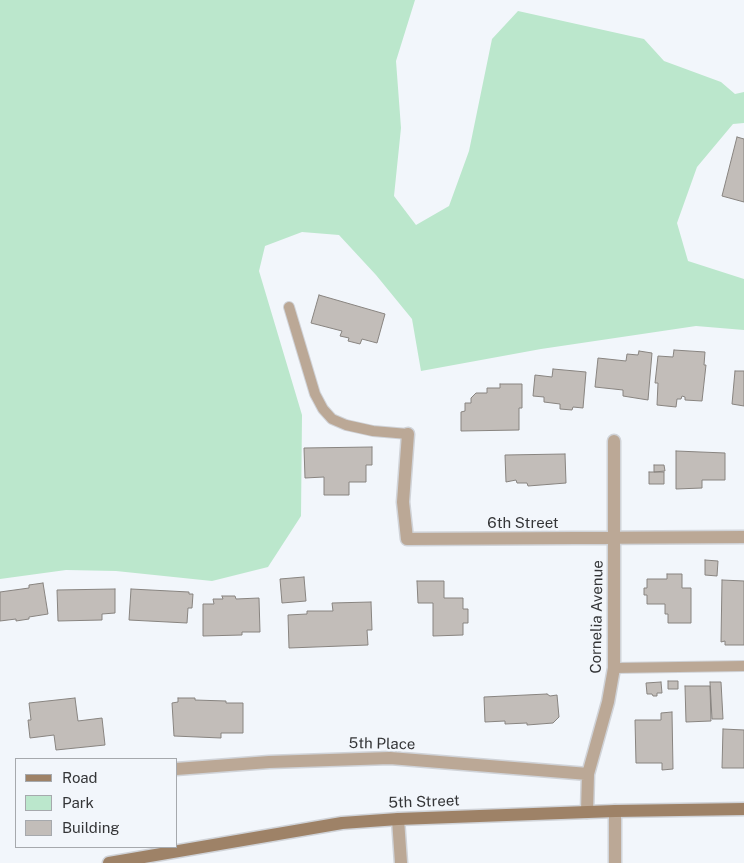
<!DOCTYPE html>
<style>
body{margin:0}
#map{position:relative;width:744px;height:863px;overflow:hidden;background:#f2f6fb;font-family:"Public Sans",sans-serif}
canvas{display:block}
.legend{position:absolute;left:15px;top:758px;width:162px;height:90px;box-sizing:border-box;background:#f2f6fb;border:1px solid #a6a9ad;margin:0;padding:6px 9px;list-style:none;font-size:15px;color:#343537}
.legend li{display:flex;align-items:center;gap:10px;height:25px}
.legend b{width:25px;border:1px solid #a6a9ad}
</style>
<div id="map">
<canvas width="744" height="863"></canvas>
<ul class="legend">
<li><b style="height:6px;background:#9e8267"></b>Road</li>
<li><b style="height:14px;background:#bbe7cc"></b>Park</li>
<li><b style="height:14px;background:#c2bdb9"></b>Building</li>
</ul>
</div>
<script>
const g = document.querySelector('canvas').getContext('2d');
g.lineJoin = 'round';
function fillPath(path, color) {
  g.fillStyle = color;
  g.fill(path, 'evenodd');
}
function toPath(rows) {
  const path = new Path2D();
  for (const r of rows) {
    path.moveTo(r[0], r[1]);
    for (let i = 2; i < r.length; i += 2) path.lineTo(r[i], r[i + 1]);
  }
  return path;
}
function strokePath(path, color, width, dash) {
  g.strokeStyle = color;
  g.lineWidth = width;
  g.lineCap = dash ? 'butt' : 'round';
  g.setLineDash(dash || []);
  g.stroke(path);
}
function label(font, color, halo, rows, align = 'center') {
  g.font = font + ' "Public Sans",sans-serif';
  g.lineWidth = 4.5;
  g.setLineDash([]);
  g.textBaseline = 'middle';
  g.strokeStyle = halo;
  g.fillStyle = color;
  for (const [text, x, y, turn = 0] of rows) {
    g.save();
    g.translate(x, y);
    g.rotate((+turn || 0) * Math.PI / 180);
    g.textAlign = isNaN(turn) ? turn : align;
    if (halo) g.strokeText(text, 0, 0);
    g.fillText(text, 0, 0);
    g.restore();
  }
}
const green = toPath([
 [0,0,415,0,396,61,401,128,394,196,416,225,449,206,469,151,492,39,518,11,644,39,664,61,721,82,735,94,744,92,744,123,733,124,697,167,677,223,688,261,744,279,744,330,696,326,541,349,421,371,412,319,376,275,339,235,302,232,265,246,259,271,302,415,301,516,268,567,212,581,116,571,66,570,0,579]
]);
const building = toPath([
 [737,137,744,139,744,202,722,196,737,137],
 [319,295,385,314,377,343,362,339,360,344,348,341,349,338,340,336,342,331,311,323,319,295],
 [674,350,705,352,704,365,706,365,702,401,685,400,685,397,682,396,681,399,677,399,676,407,657,405,658,383,655,383,658,356,673,357,674,350],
 [639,351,652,353,648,400,623,396,623,390,595,387,598,358,626,361,627,354,638,355,639,351],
 [553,369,586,372,583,408,573,407,572,410,560,409,560,404,544,402,544,397,533,396,535,375,552,377,553,369],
 [735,371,744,371,744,406,732,404,735,371],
 [500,384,522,384,522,408,519,408,519,430,461,431,461,412,465,411,465,403,471,403,471,398,476,393,487,393,487,388,500,388,500,384],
 [372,447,372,465,366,465,366,482,349,482,349,495,324,495,324,477,305,478,304,448,372,447],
 [676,451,725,453,725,480,702,480,702,488,676,489,676,451],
 [565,454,566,483,528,486,527,483,517,483,516,480,506,482,505,455,565,454],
 [654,465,664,465,665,471,654,472,654,465],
 [649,472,664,472,664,484,649,484,649,472],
 [705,560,718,561,717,576,705,575,705,560],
 [667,574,682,574,682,588,691,588,691,623,668,623,668,614,665,614,665,604,647,604,647,595,644,595,644,588,647,588,647,579,667,579,667,574],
 [304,577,306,601,282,603,280,579,304,577],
 [722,580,744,581,744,645,725,645,725,641,721,642,722,580],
 [417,581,444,581,444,598,463,598,463,609,468,609,468,623,463,623,463,635,433,636,433,603,418,603,417,581],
 [43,583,48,614,29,617,29,619,16,621,16,619,0,621,0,592,29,588,29,585,43,583],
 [115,589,115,613,102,614,102,620,58,621,57,590,115,589],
 [131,589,189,592,189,594,193,594,192,608,188,608,187,623,129,620,131,589],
 [222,596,235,596,236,599,259,598,260,632,242,632,242,635,203,636,203,604,214,604,213,599,223,599,222,596],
 [371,602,372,630,367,630,368,645,289,648,288,615,307,614,307,611,333,611,332,603,371,602],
 [668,681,678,681,678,689,668,689,668,681],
 [661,682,662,693,657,693,657,696,653,696,652,694,647,694,646,683,661,682],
 [710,682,721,682,723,719,712,719,710,682],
 [685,686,710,686,711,721,686,722,685,686],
 [547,694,550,696,557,695,559,717,553,723,527,725,527,723,505,724,505,721,485,722,484,697,547,694],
 [75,698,78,721,102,718,105,745,56,750,54,735,30,738,28,720,31,720,29,703,75,698],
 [178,698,195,698,195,700,226,701,226,703,243,703,243,733,221,733,221,738,174,736,172,703,178,702,178,698],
 [672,712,673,769,662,770,662,763,636,763,635,720,661,720,661,713,672,712],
 [723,729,744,730,744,768,722,768,723,729]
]);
const service = toPath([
 [289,307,315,394,323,409,332,419,346,425,373,431,408,434],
 [614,668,744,666]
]);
const minor = toPath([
 [408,434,403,502,407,539,744,537],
 [176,769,269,762,390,758,588,774],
 [615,811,615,863],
 [587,812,588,774,608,702,614,668,614,441],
 [398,819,401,863]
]);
const secondary = toPath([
 [109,863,342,823,398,819,615,811,744,809]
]);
const streetNames = [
 ["6th Street",523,523],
 ["Cornelia Avenue",597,617,-89],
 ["5th Place",382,744,1],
 ["5th Street",424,802,-2]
];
fillPath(green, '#bbe7cc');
fillPath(building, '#c2bdb9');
strokePath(building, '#888480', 1);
strokePath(service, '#d0d3d8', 12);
strokePath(minor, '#d0d3d8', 15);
strokePath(secondary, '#d0d3d8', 15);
strokePath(service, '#bba896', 10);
strokePath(minor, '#bba896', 12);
strokePath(secondary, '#9e8267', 12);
label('15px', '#343537', '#f2f6fb', streetNames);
</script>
